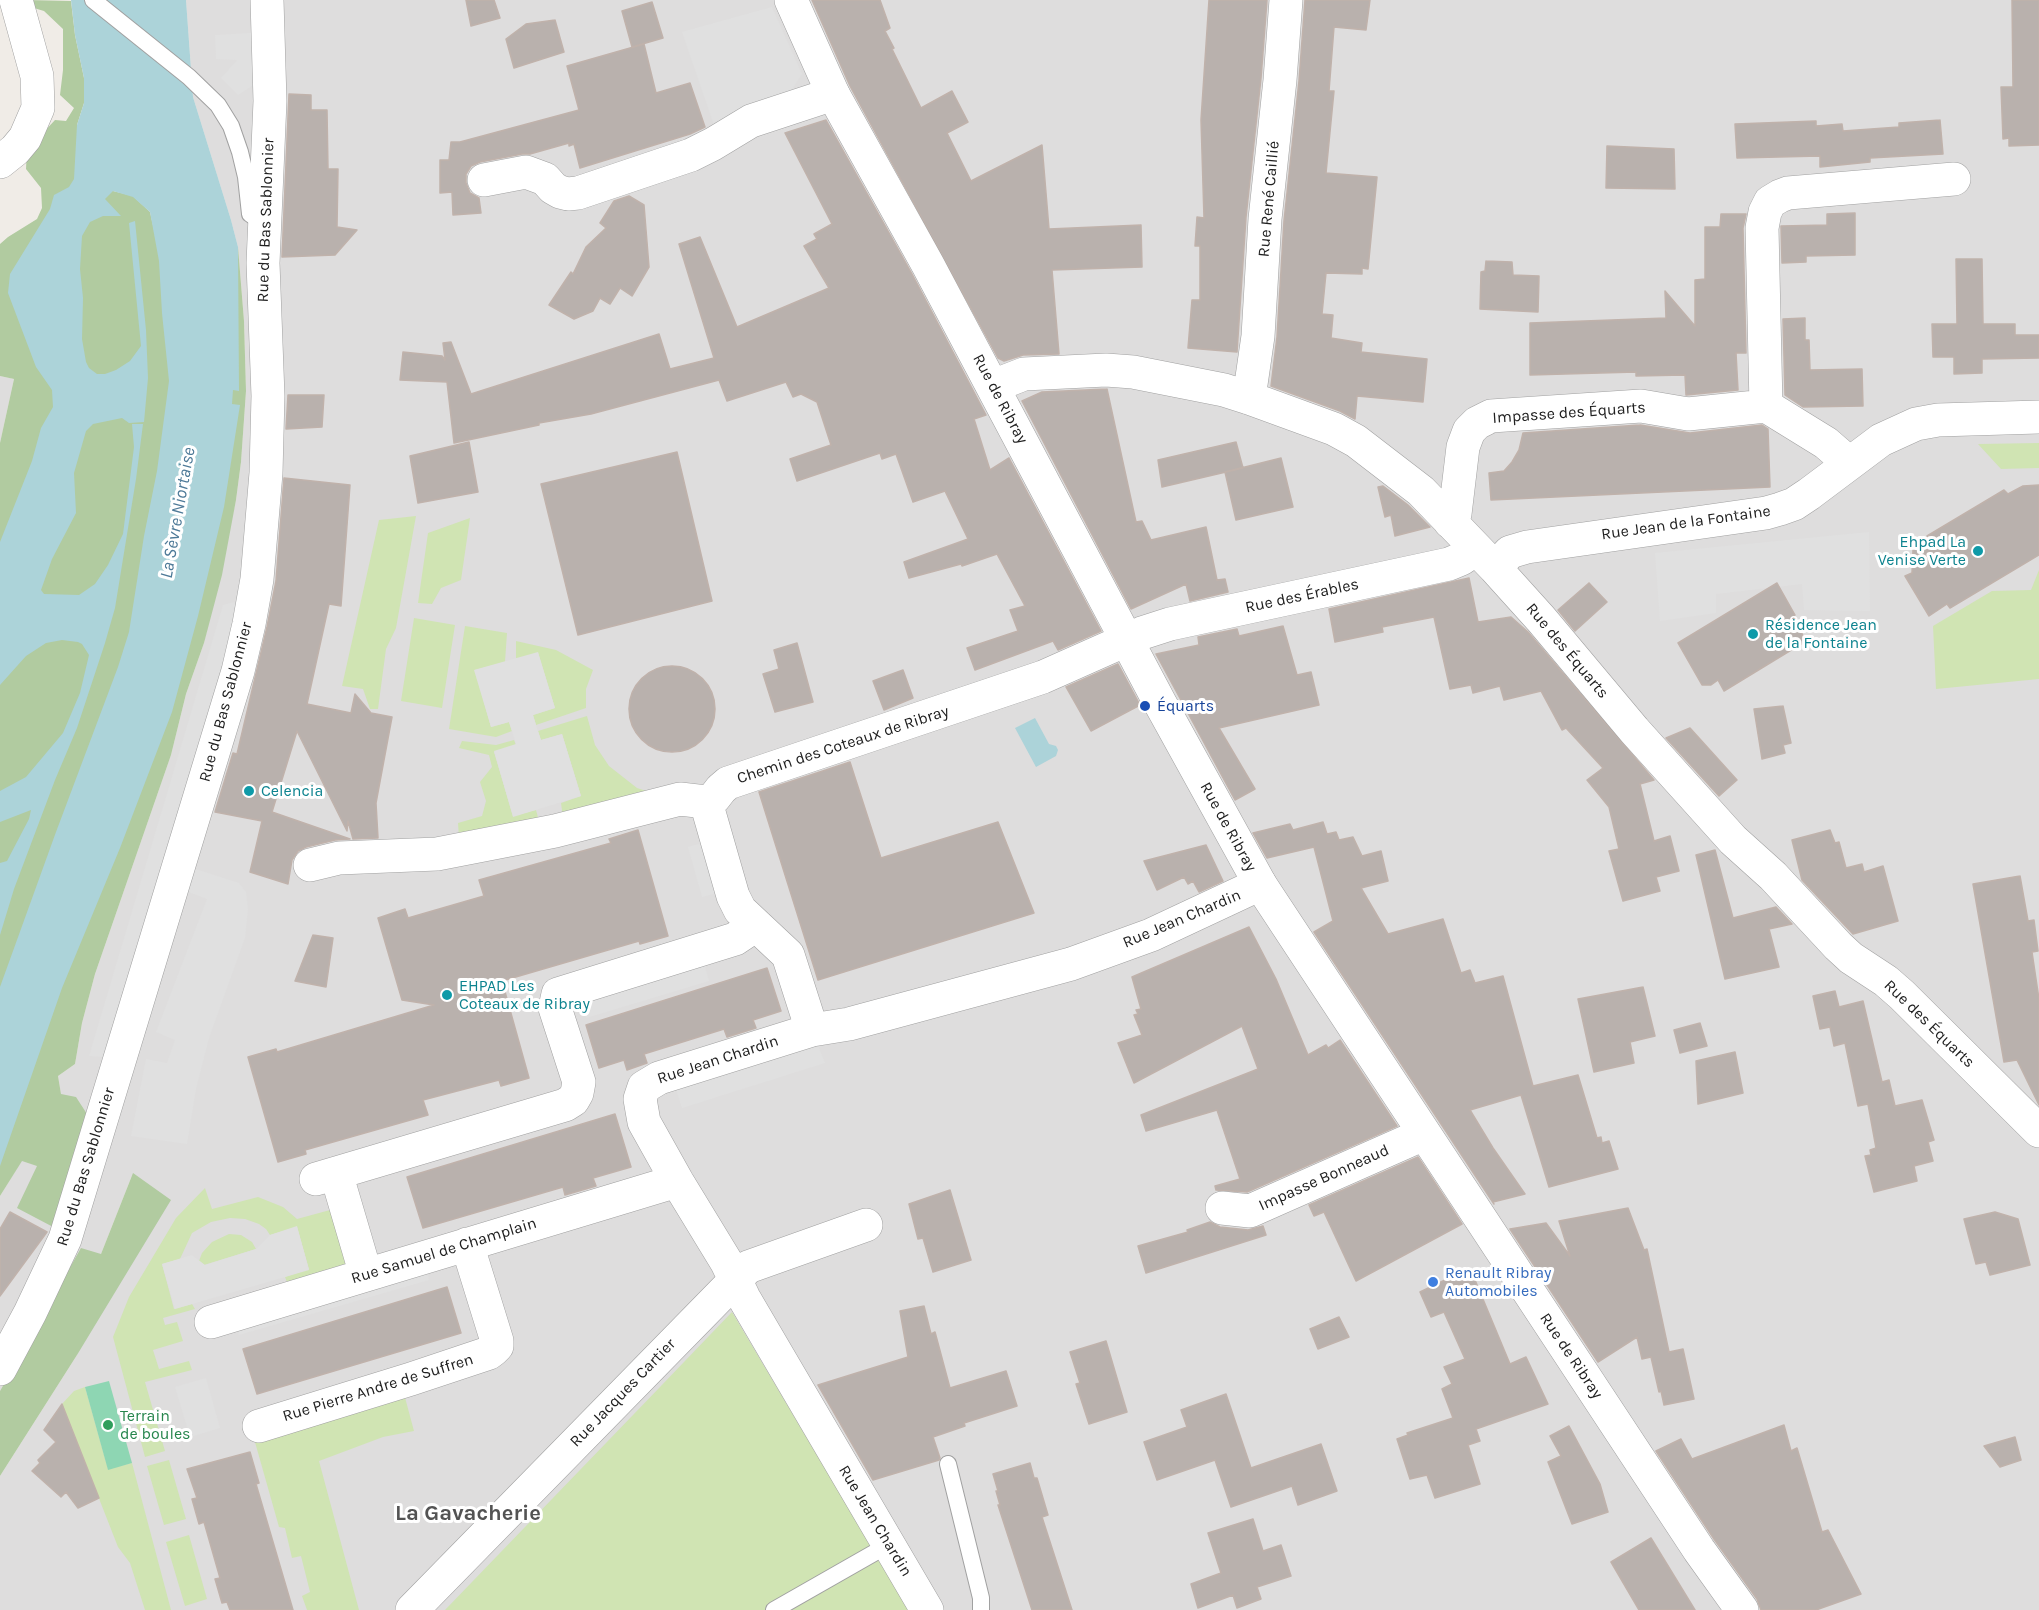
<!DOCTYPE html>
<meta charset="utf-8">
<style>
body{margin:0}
canvas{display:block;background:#f0ece7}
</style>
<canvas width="2039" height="1610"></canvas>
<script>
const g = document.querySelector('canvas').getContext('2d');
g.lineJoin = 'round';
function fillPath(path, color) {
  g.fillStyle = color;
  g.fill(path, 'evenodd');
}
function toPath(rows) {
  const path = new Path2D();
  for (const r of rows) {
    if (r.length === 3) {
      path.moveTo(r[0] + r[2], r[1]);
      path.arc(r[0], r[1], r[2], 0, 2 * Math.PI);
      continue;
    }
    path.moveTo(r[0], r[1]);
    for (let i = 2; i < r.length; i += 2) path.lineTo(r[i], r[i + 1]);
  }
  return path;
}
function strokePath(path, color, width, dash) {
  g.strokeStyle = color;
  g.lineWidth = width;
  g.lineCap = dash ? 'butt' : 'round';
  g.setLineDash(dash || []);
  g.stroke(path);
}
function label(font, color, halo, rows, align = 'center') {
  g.font = font + ' Karla,sans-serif';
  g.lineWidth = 6;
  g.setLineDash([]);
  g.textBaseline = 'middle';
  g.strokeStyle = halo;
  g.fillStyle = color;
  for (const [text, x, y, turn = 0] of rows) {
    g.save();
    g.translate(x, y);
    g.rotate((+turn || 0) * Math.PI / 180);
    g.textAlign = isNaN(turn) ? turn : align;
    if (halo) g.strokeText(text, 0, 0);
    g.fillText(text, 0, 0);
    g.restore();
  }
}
const residential = toPath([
 [186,0,2039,0,2039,1610,0,1610,0,1476,77,1355,133,1173,101,1254,40,1319,0,1391,0,1196,22,1160,38,1166,54,1228,61,1094,58,1076,75,1064,82,1023,95,974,171,755,186,694,204,643,236,500,241,462,246,391,244,321,238,247,231,220,193,97],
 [0,376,14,379,0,443]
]);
const grass = toPath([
 [2039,443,2039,468,2001,469,1978,444],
 [416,516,396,628,386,649,378,709,370,709,363,689,342,686,379,520],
 [470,518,461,580,441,588,432,604,418,603,428,533],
 [2039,570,2039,679,1936,689,1933,626,1992,591,2031,590],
 [414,618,455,625,442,708,401,701],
 [465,626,507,633,505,662,475,670,491,727,509,722,512,731,496,737,449,729],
 [516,641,556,650,593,670,586,689,586,708,536,725,533,715,555,708,538,653,516,659],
 [587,716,595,745,609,766,637,788,659,795,563,818,561,803,581,796,562,734,541,740,538,731],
 [514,740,516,745,494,752,513,816,536,810,539,821,459,838,458,823,482,816,486,801,480,782,492,767,489,755,459,748,462,741,496,745],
 [205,1188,212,1209,258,1197,283,1207,297,1219,330,1210,348,1263,287,1282,285,1277,309,1269,297,1227,270,1235,266,1229,259,1224,245,1219,230,1218,211,1222,192,1233,180,1259,162,1264,174,1309,192,1304,195,1309,163,1318,165,1325,177,1322,183,1341,153,1350,159,1369,189,1361,192,1370,145,1382,165,1451,145,1457,113,1337,129,1297,176,1218],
 [229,1234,241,1235,252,1242,256,1249,204,1265,199,1261,202,1253,212,1242],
 [732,1312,909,1610,445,1610,660,1387],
 [85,1387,108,1469,132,1463,171,1610,145,1610,130,1563,118,1547,62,1404,74,1391],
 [403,1390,414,1431,383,1437,319,1461,359,1610,307,1610,302,1596,310,1592,301,1556,292,1558,285,1528,279,1527,253,1435],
 [169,1460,186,1519,164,1525,147,1466],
 [189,1535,207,1599,185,1606,166,1542]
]);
const forest = toPath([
 [26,0,71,1,75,35,84,78,84,103,77,125,113,191,133,196,150,212,156,239,238,247,244,321,246,391,241,462,236,500,222,575,204,643,186,694,171,755,95,974,82,1023,75,1064,58,1076,61,1094,76,1097,87,1114,55,1228,17,1208,37,1166,22,1161,0,1196,0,443,14,379,0,376,0,244,8,237,37,219,42,208,41,188,26,169,27,150,55,120,66,121,74,108,60,95,63,70,63,29,44,11,27,6],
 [133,1173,171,1200,77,1355,0,1476,0,1391,81,1248,101,1254]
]);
const pitch = toPath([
 [109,1381,132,1463,108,1470,85,1387]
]);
const parking = toPath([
 [772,7,802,74,791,91,715,128,682,32],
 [268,32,269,75,238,95,221,78,237,60,216,59,215,35],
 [1869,532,1870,611,1804,610,1802,584,1716,594,1716,613,1660,621,1655,553],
 [253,597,180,864,239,883,246,892,248,909,245,938,209,1038,196,1089,187,1144,131,1136,146,1059,167,1063,175,1040,156,1032,207,899,173,886,119,1058,89,1056,223,605],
 [538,652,555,708,533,715,538,731,541,740,562,734,581,796,513,817,494,751,516,744,509,722,491,727,474,670],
 [706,842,721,892,702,897,688,847],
 [700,949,709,981,586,1018,576,987],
 [812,1030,825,1063,682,1108,671,1074],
 [297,1226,309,1270,175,1309,162,1264,192,1255,205,1265,256,1249,270,1235],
 [424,1258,429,1280,239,1335,233,1315],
 [206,1378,220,1428,190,1437,175,1387]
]);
const water = toPath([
 [71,0,186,0,193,97,231,220,238,247,239,391,233,390,232,404,240,405,224,507,198,616,172,712,120,848,62,988,0,1166,0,987,56,832,118,667,129,632,144,536,157,471,169,381,162,313,159,261,150,212,133,197,113,191,105,199,121,216,103,216,90,222,82,236,80,269,83,298,82,339,86,362,89,368,97,374,105,374,116,370,130,361,141,346,129,223,135,221,146,330,148,378,144,422,129,423,122,418,93,424,86,431,74,473,76,513,52,559,41,590,44,594,79,595,95,584,108,565,123,534,134,447,132,424,143,424,136,479,115,608,105,643,77,728,55,780,14,889,0,935,0,863,7,861,29,819,31,810,0,822,0,791,26,777,63,733,80,693,89,655,82,644,78,642,62,640,46,643,26,656,0,685,0,542,32,461,41,428,53,407,52,390,36,367,8,293,10,274,50,209,54,195,69,187,74,179,77,125,84,103,84,78,75,35],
 [1035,718,1049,744,1056,746,1058,750,1056,756,1036,767,1015,728]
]);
const building = toPath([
 [466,0,494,0,500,18,471,26,466,0],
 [812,0,880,0,890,28,885,31,894,48,892,49,921,108,952,91,968,122,947,133,971,181,1042,145,1049,229,1141,225,1142,267,1052,270,1059,354,1023,355,1004,361,998,358,850,86,812,0],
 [1209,0,1267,0,1261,78,1246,217,1237,352,1188,348,1192,300,1200,300,1200,246,1195,246,1197,217,1204,218,1201,120,1209,0],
 [1305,0,1370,0,1366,30,1334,27,1329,91,1334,91,1326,173,1377,177,1368,269,1362,268,1362,274,1326,273,1322,314,1333,315,1331,338,1362,343,1361,352,1427,359,1423,402,1357,396,1355,419,1340,411,1271,386,1277,337,1284,221,1299,81,1305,0],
 [2012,0,2039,0,2039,145,2009,146,2009,138,2003,139,2001,87,2013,87,2012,0],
 [652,2,663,38,632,47,622,11,652,2],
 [555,20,564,52,514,68,506,39,526,24,555,20],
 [644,44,656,93,690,83,705,127,690,134,580,168,574,144,569,146,569,143,530,154,522,154,480,162,471,166,466,174,466,183,470,193,479,198,481,213,453,215,452,192,440,193,440,160,449,160,451,142,460,142,579,110,567,66,644,44],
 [289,94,311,95,311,110,327,110,328,169,338,169,337,227,357,230,335,255,282,257,289,94],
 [826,120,912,274,986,415,974,419,990,470,1009,458,1101,631,1058,650,1053,641,975,670,967,648,1018,631,1010,610,1025,606,997,554,962,566,961,564,909,578,904,562,968,539,945,491,913,502,896,454,882,459,880,453,797,481,790,459,831,445,817,402,801,394,793,397,786,382,727,401,719,380,591,414,539,423,539,425,454,443,447,382,400,380,403,352,442,356,445,360,443,343,451,342,471,394,659,334,670,369,714,358,679,244,700,237,737,327,829,288,804,246,817,239,814,234,832,224,785,133,826,120],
 [1940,120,1943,154,1870,158,1870,162,1820,167,1820,156,1737,158,1735,124,1816,121,1816,126,1842,124,1843,131,1899,127,1899,123,1940,120],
 [1607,146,1674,149,1675,189,1606,188,1607,146],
 [629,196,644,205,649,267,632,296,620,288,610,304,600,298,593,311,574,319,549,305,571,272,573,274,586,247,606,228,600,223,614,201,629,196],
 [1855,213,1855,255,1806,256,1806,262,1782,263,1781,226,1827,225,1827,214,1855,213],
 [1721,214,1746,214,1743,228,1746,353,1736,353,1738,390,1686,395,1685,375,1636,376,1636,372,1530,375,1530,323,1666,318,1665,291,1695,326,1695,280,1705,279,1705,227,1720,227,1721,214],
 [1956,259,1982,259,1983,324,2015,324,2015,335,2039,335,2039,358,1982,359,1982,373,1954,374,1954,357,1933,357,1932,324,1957,324,1956,259],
 [1486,261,1512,262,1513,275,1539,276,1538,312,1480,309,1481,272,1485,271,1486,261],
 [1805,318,1805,340,1809,340,1810,370,1862,369,1863,406,1803,407,1785,395,1783,319,1805,318],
 [1107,389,1136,522,1142,521,1151,540,1206,527,1217,580,1225,579,1228,592,1190,601,1186,584,1131,609,1022,401,1042,392,1107,389],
 [288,395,324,395,322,427,286,429,288,395],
 [1640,425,1690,433,1762,425,1768,429,1770,487,1491,500,1489,473,1504,471,1512,462,1519,450,1523,433,1640,425],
 [469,442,478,492,418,503,410,456,469,442],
 [1236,442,1243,468,1162,487,1158,460,1236,442],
 [677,452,712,601,578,635,541,484,677,452],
 [1281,458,1293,507,1236,520,1225,472,1281,458],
 [284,478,350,485,341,606,329,604,307,704,351,713,355,694,371,713,392,717,376,803,378,838,353,839,348,821,347,831,297,731,272,812,350,839,335,840,306,847,298,851,292,860,288,884,250,872,262,821,215,812,233,753,237,754,267,627,276,581,284,478],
 [2039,485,2039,555,1950,608,1947,604,1929,616,1905,576,1912,573,1913,550,1930,539,1927,536,2004,490,2008,494,2023,486,2039,485],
 [1383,486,1408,505,1430,527,1395,536,1391,515,1385,517,1378,487,1383,486],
 [1469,578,1478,622,1511,617,1528,632,1654,780,1640,784,1654,841,1670,836,1679,871,1656,877,1660,891,1623,901,1609,851,1619,849,1609,807,1587,780,1603,768,1566,728,1562,730,1541,691,1504,700,1500,686,1473,693,1471,685,1450,689,1434,617,1382,627,1383,632,1335,642,1329,609,1469,578],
 [1589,583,1607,602,1575,631,1558,610,1589,583],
 [1777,583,1795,615,1793,617,1806,641,1724,691,1718,680,1711,685,1702,685,1678,643,1777,583],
 [1283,626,1297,675,1311,672,1319,705,1219,728,1255,789,1235,800,1156,654,1199,645,1198,637,1237,629,1239,636,1283,626],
 [797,643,813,702,775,712,763,674,779,669,774,650,797,643],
 [1118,664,1140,705,1091,731,1066,687,1118,664],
 [672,709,43],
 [903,670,913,698,884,710,873,681,903,670],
 [1783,706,1791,743,1783,745,1785,753,1762,759,1754,709,1783,706],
 [1690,728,1737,780,1719,796,1666,738,1690,728],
 [850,762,881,858,998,822,1034,913,818,980,759,792,850,762],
 [1323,822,1327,834,1336,832,1339,840,1353,837,1362,856,1381,851,1388,881,1361,888,1388,934,1443,919,1461,973,1470,970,1475,983,1503,976,1533,1086,1578,1075,1597,1138,1601,1137,1602,1143,1609,1141,1618,1169,1549,1187,1521,1095,1470,1110,1493,1148,1525,1194,1493,1202,1494,1204,1314,932,1333,921,1314,847,1267,858,1253,833,1290,824,1293,830,1323,822],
 [638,830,668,936,640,944,639,941,502,981,529,1078,501,1086,499,1080,423,1100,428,1115,305,1150,306,1154,278,1162,248,1057,276,1049,277,1052,434,1005,402,1000,378,918,405,909,408,918,484,896,479,880,611,843,609,839,638,830],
 [1830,830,1835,843,1839,842,1846,868,1862,864,1864,872,1883,866,1898,921,1853,934,1802,880,1792,840,1830,830],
 [1206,845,1223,881,1199,892,1193,881,1188,884,1184,877,1157,890,1144,861,1206,845],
 [1715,850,1733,918,1776,907,1792,924,1769,929,1779,967,1725,979,1696,855,1715,850],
 [2020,876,2028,921,2034,920,2038,951,2032,952,2039,999,2039,1105,2017,1060,2004,1062,1973,884,2020,876],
 [1249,927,1276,979,1308,1055,1326,1045,1328,1048,1340,1040,1397,1126,1247,1192,1216,1190,1215,1186,1240,1179,1217,1110,1146,1131,1141,1115,1258,1069,1242,1026,1134,1083,1118,1043,1142,1035,1134,1015,1138,1014,1136,1010,1141,1009,1132,977,1249,927],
 [313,935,333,938,326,987,295,981,313,935],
 [767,968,781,1011,753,1020,756,1028,727,1037,724,1029,644,1054,647,1063,627,1070,624,1060,599,1068,586,1025,767,968],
 [1643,987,1655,1036,1630,1042,1634,1063,1594,1072,1578,999,1643,987],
 [1835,991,1839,1007,1863,1001,1882,1082,1889,1080,1895,1106,1922,1100,1934,1140,1928,1142,1933,1161,1914,1166,1917,1181,1874,1192,1865,1156,1871,1155,1870,1150,1876,1148,1868,1104,1858,1106,1845,1043,1834,1046,1830,1027,1820,1029,1813,996,1835,991],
 [1700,1023,1707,1046,1680,1053,1674,1030,1700,1023],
 [1735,1052,1743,1093,1698,1104,1696,1061,1735,1052],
 [615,1114,631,1167,593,1178,596,1186,565,1195,563,1187,423,1228,407,1177,615,1114],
 [1418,1157,1462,1224,1356,1281,1324,1212,1314,1216,1309,1205,1418,1157],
 [950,1190,971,1260,933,1272,923,1238,918,1239,909,1204,950,1190],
 [1628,1208,1644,1250,1647,1249,1669,1352,1683,1349,1694,1399,1664,1405,1661,1391,1659,1392,1651,1357,1642,1359,1637,1337,1598,1362,1510,1229,1546,1223,1570,1256,1559,1221,1628,1208],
 [10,1212,47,1232,0,1296,0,1229,10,1212],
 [1995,1212,2018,1219,2030,1265,1990,1275,1986,1262,1976,1264,1964,1219,1995,1212],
 [1210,1222,1220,1227,1248,1230,1263,1226,1266,1235,1146,1273,1138,1246,1188,1232,1187,1230,1210,1222],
 [1470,1268,1510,1364,1526,1357,1548,1404,1476,1429,1480,1441,1468,1445,1480,1484,1435,1498,1427,1475,1410,1479,1397,1439,1408,1435,1407,1433,1453,1418,1442,1389,1452,1384,1444,1367,1465,1359,1444,1312,1431,1317,1420,1292,1470,1268],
 [447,1287,461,1333,257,1394,243,1349,447,1287],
 [924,1306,931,1334,935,1332,950,1388,1006,1371,1017,1406,964,1423,965,1426,933,1437,940,1458,939,1460,873,1480,818,1385,908,1357,900,1311,924,1306],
 [1339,1317,1349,1337,1318,1349,1310,1329,1339,1317],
 [1106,1341,1127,1412,1089,1424,1076,1384,1080,1383,1070,1352,1106,1341],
 [1226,1394,1251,1468,1321,1444,1337,1491,1298,1505,1292,1486,1231,1507,1215,1460,1157,1480,1144,1442,1187,1427,1181,1410,1226,1394],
 [62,1404,99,1498,78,1508,66,1492,61,1497,32,1471,40,1463,38,1460,56,1442,44,1430,62,1404],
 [1784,1425,1791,1451,1797,1448,1822,1532,1828,1530,1861,1594,1816,1610,1761,1610,1757,1599,1714,1539,1656,1451,1681,1439,1692,1459,1784,1425],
 [1569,1426,1600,1484,1608,1512,1572,1524,1548,1462,1561,1456,1550,1436,1569,1426],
 [2015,1437,2021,1460,2000,1467,1984,1446,2015,1437],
 [250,1452,259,1483,256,1484,293,1610,230,1610,227,1602,222,1603,215,1579,220,1578,204,1522,199,1524,192,1499,197,1498,187,1469,250,1452],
 [1030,1463,1034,1478,1037,1478,1048,1515,1042,1517,1072,1610,1032,1610,998,1505,1000,1505,996,1491,998,1491,993,1474,1030,1463],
 [1253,1519,1263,1551,1281,1545,1291,1576,1257,1587,1261,1599,1237,1608,1233,1595,1198,1608,1191,1584,1221,1573,1208,1533,1253,1519],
 [1651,1538,1695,1610,1639,1610,1611,1562,1651,1538]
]);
const service = toPath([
 [93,0,189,77,218,105,231,126,240,152,246,177,250,214,260,221],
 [948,1464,981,1598,981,1610],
 [774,1610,888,1545]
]);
const minor = toPath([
 [0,162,15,150,25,138,38,108,37,76,16,0],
 [484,180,526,172,545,179,553,188,560,192,568,194,578,193,691,155,713,144,751,121,833,94],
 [993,386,1024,374,1106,370,1133,372,1224,390,1249,398,1334,429,1356,441,1421,491,1495,568,1541,619,1634,730,1733,840,1773,876,1838,946,1851,958,1886,981,1902,995,2039,1131],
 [1249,398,1258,336,1265,219,1280,80,1286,0],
 [1766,406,1762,228,1765,212,1770,202,1780,196,1788,193,1954,179],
 [1450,522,1455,514,1463,447,1469,431,1477,423,1491,416,1641,406,1688,414,1766,406,1826,443,1849,463],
 [1495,568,1510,552,1527,547,1766,513,1780,509,1794,504,1809,494,1881,440,1916,424,1938,420,2039,417],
 [706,802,733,896,740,910,788,955,812,1030],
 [310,865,339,858,437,854,555,831,680,799,706,802,714,798,721,789,728,783,1043,677,1142,633,1170,624,1449,564,1461,559,1476,549],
 [336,1173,366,1275],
 [316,1179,565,1105,573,1100,577,1093,579,1082,555,1008,558,994,735,939,756,925],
 [1222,1208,1250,1211,1424,1134],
 [211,1322,677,1181],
 [259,1426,411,1379,489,1353,493,1350,497,1346,497,1341,467,1244],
 [412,1610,748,1267,866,1225],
 [927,1610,744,1298,727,1263,677,1181,644,1122,640,1099,644,1087,659,1078,812,1030,849,1024,1071,964,1151,935,1260,884]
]);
const tertiary = toPath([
 [791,0,833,94,928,265,1160,703,1260,884,1699,1550,1742,1610],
 [0,1369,30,1313,65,1239,238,671,249,624,257,579,266,473,268,396,263,263,270,101,267,0]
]);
const markers = [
 [1978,551,6,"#0f9aa8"],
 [1753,634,6,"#0f9aa8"],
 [1145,706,6,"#1a4fb4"],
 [249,791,6,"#0f9aa8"],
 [447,995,6,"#0f9aa8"],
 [1433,1282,6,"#3f7fe0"],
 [108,1425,6,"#2e9e5b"]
];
const streetNames = [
 ["Rue René Caillié",1269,199,-85],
 ["Rue du Bas Sablonnier",266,220,-88],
 ["Rue de Ribray",1000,399,62],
 ["Impasse des Équarts",1569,413,-4],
 ["Rue Jean de la Fontaine",1686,523,-8],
 ["Rue des Érables",1302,596,-12],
 ["Rue des Équarts",1567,651,50],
 ["Rue du Bas Sablonnier",226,702,-75],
 ["Chemin des Coteaux de Ribray",843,745,-18],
 ["Rue de Ribray",1228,827,61],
 ["Rue Jean Chardin",1182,919,-23],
 ["Rue des Équarts",1929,1024,44],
 ["Rue Jean Chardin",718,1060,-18],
 ["Rue du Bas Sablonnier",86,1167,-73],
 ["Impasse Bonneaud",1324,1178,-24],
 ["Rue Samuel de Champlain",444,1251,-17],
 ["Rue de Ribray",1571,1356,56],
 ["Rue Pierre Andre de Suffren",378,1388,-17],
 ["Rue Jacques Cartier",623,1393,-46],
 ["Rue Jean Chardin",875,1521,59]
];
const cultureNames = [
 ["Ehpad La",1966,542,"right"],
 ["Venise Verte",1966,560,"right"],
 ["Résidence Jean",1765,625],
 ["de la Fontaine",1765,643],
 ["Celencia",261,791],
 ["EHPAD Les",459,986],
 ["Coteaux de Ribray",459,1004]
];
const transitNames = [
 ["Équarts",1157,706]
];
const shopNames = [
 ["Renault Ribray",1445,1273],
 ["Automobiles",1445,1291]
];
const leisureNames = [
 ["Terrain",120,1416],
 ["de boules",120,1434]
];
const waterNames = [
 ["La Sèvre Niortaise",178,513,-80]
];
const districtNames = [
 ["La Gavacherie",468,1514]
];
fillPath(residential, '#dedddd');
fillPath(grass, '#d0e4b3');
fillPath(forest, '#b1cba0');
fillPath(pitch, '#8ed6b3');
fillPath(parking, '#e0e0e0');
fillPath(water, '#acd3d9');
fillPath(building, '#b9b1ad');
strokePath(building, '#c0b2ab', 1.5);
strokePath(service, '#a1a1a1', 18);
strokePath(minor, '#a1a1a1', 34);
strokePath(tertiary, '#a1a1a1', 34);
strokePath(service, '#fff', 16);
strokePath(minor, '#fff', 33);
strokePath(tertiary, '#fff', 33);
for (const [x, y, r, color] of markers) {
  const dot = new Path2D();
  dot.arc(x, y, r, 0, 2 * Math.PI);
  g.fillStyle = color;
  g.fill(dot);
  strokePath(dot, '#fff', 2);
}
label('16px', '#202020', '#fff', streetNames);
label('16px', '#0d838f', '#fff', cultureNames, 'left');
label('16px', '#164399', '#fff', transitNames, 'left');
label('16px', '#366cbe', '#fff', shopNames, 'left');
label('16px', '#27864d', '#fff', leisureNames, 'left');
label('italic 18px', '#4e7a98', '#fff', waterNames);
label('bold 22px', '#535353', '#fff', districtNames);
</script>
